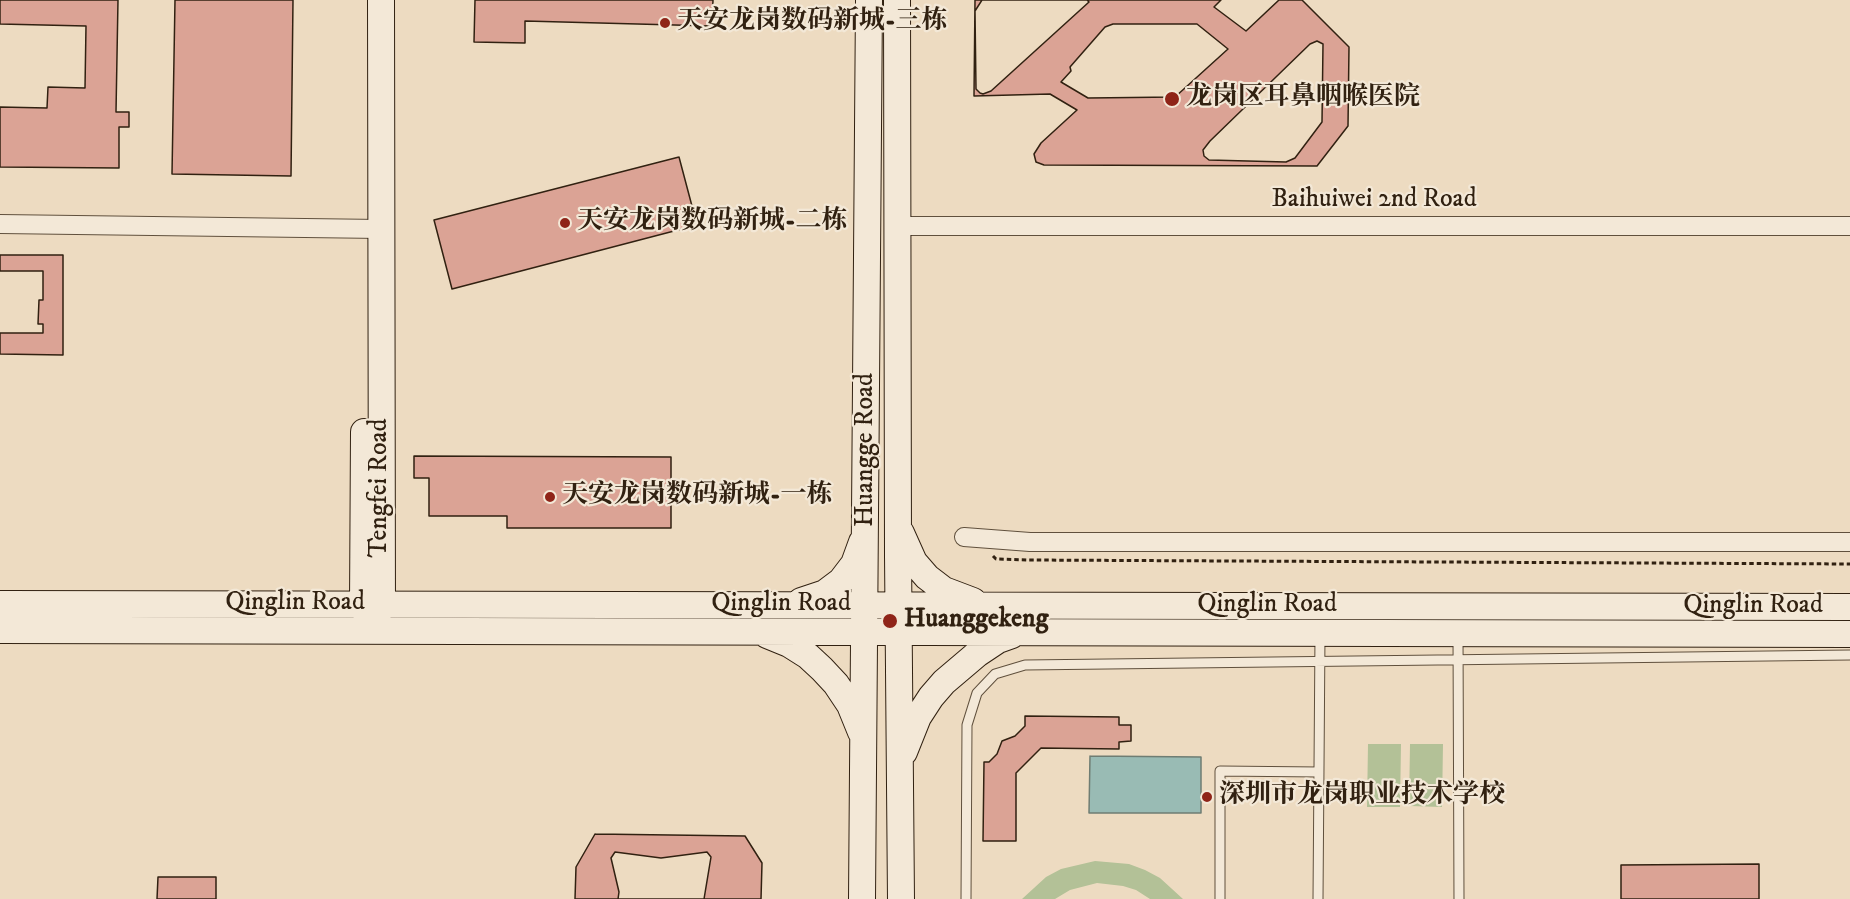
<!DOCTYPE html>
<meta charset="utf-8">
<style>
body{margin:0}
canvas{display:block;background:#eddbc1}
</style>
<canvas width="1850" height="899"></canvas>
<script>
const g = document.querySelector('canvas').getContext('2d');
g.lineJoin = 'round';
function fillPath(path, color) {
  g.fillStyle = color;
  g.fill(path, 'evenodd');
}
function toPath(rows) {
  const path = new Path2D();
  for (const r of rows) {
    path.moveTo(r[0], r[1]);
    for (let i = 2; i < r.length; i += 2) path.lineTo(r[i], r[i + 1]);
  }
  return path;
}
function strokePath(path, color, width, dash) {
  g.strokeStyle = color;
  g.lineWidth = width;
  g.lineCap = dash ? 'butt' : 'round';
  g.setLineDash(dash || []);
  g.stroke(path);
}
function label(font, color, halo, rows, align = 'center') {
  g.font = font + ' "IM FELL DW Pica","Noto Serif SC",serif';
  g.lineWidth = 4.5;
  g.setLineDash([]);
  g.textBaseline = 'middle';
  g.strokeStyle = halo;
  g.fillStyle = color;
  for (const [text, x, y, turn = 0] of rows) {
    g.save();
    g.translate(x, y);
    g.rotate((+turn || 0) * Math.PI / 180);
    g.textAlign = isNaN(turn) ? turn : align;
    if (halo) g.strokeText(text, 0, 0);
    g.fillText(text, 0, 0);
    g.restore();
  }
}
const green = toPath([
 [1368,744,1401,744,1400,807,1367,807],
 [1410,744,1443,744,1442,807,1409,806],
 [1095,861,1129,864,1145,870,1160,878,1183,899,1150,899,1136,890,1123,886,1097,883,1070,890,1055,899,1022,899,1046,877,1061,869]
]);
const water = toPath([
 [1090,756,1201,757,1201,813,1089,813,1090,756]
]);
const building = toPath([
 [0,0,118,0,116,112,129,112,129,127,119,127,119,168,0,167,0,107,47,108,48,87,85,88,86,26,0,24,0,0],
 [175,0,293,0,291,176,172,174,175,0],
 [475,0,713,0,712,26,525,21,525,43,474,42,475,0],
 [975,0,1221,0,1214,7,1246,31,1279,0,1302,0,1349,47,1348,126,1317,166,1044,165,1036,162,1034,154,1041,143,1077,110,1050,94,974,96,975,0],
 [1113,24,1197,24,1228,49,1175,97,1088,98,1061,82,1071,71,1070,67,1105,27,1113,24],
 [982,0,1087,0,1089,2,991,91,983,94,980,93,976,89,975,11,982,0],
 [1317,41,1323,44,1322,122,1295,158,1286,162,1209,160,1204,156,1203,150,1210,141,1310,44,1317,41],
 [679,157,697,225,452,289,434,220,679,157],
 [0,255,63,255,63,355,0,354,0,333,43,333,43,324,38,324,39,300,43,300,43,271,0,271,0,255],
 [414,456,671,457,671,528,507,528,507,516,429,516,429,478,414,478,414,456],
 [1025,716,1119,717,1119,725,1131,725,1131,741,1119,742,1119,749,1041,748,1016,773,1016,841,983,841,984,762,989,762,997,754,1002,741,1015,736,1025,726,1025,716],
 [595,834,745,836,762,863,761,899,575,899,576,867,595,834],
 [615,852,661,858,707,852,711,857,704,899,618,899,619,892,611,858,615,852],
 [1759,864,1759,899,1621,899,1621,865,1759,864],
 [158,877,216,877,216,899,157,899,158,877]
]);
const path = toPath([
 [993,556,996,559,1028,560,1850,564]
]);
const lane = toPath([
 [1458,635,1459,899],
 [966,899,967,725,977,693,995,674,1025,665,1850,655],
 [1220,899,1220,771,1319,772],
 [1318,899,1320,635]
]);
const street = toPath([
 [0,224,381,229],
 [897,226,1850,226],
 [964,537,1030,542,1850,542]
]);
const secondary = toPath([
 [897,0,898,555,901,899],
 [364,432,363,604,368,620],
 [901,533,914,562,927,577,944,590,973,601],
 [801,601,825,593,841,581,854,564,862,542],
 [0,604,1850,607],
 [376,619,382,604,381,0],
 [0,630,1850,634],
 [767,635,789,644,808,656,822,669,836,684,850,705,861,732],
 [904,752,918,717,931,697,944,682,977,654,998,640,1012,635],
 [862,899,869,0]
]);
const markers = [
 [665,23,6,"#8f2418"],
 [1172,99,8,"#8f2418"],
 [565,223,6,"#8f2418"],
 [550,497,6,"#8f2418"],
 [890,621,8,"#8f2418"],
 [1207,797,6,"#8f2418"]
];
const poiNames = [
 ["天安龙岗数码新城-三栋",677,23],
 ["龙岗区耳鼻咽喉医院",1186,99],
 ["天安龙岗数码新城-二栋",577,223],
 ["天安龙岗数码新城-一栋",562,497],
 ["Huanggekeng",904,621],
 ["深圳市龙岗职业技术学校",1219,797]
];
const streetNames = [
 ["Baihuiwei 2nd Road",1374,201],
 ["Huangge Road",867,450,-90],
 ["Tengfei Road",381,488,-90],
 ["Qinglin Road",295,604],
 ["Qinglin Road",781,605],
 ["Qinglin Road",1267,606],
 ["Qinglin Road",1753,607]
];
fillPath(green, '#b3c197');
fillPath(water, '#99bbb4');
strokePath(water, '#6f7d73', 1.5);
fillPath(building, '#dba395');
strokePath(building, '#312111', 1.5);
strokePath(lane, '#60503d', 11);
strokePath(street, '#60503d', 20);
strokePath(secondary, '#312111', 28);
strokePath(path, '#312111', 3, [4.5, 3]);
strokePath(lane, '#f3e8d7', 9);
strokePath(street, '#f3e8d7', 18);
strokePath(secondary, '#f3e8d7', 26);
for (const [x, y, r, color] of markers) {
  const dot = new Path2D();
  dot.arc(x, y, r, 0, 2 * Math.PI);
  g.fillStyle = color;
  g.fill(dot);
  strokePath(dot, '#f3e8d7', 2);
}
label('bold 26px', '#312111', '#f3e8d7', poiNames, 'left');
label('26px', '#312111', '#f3e8d7', streetNames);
</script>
